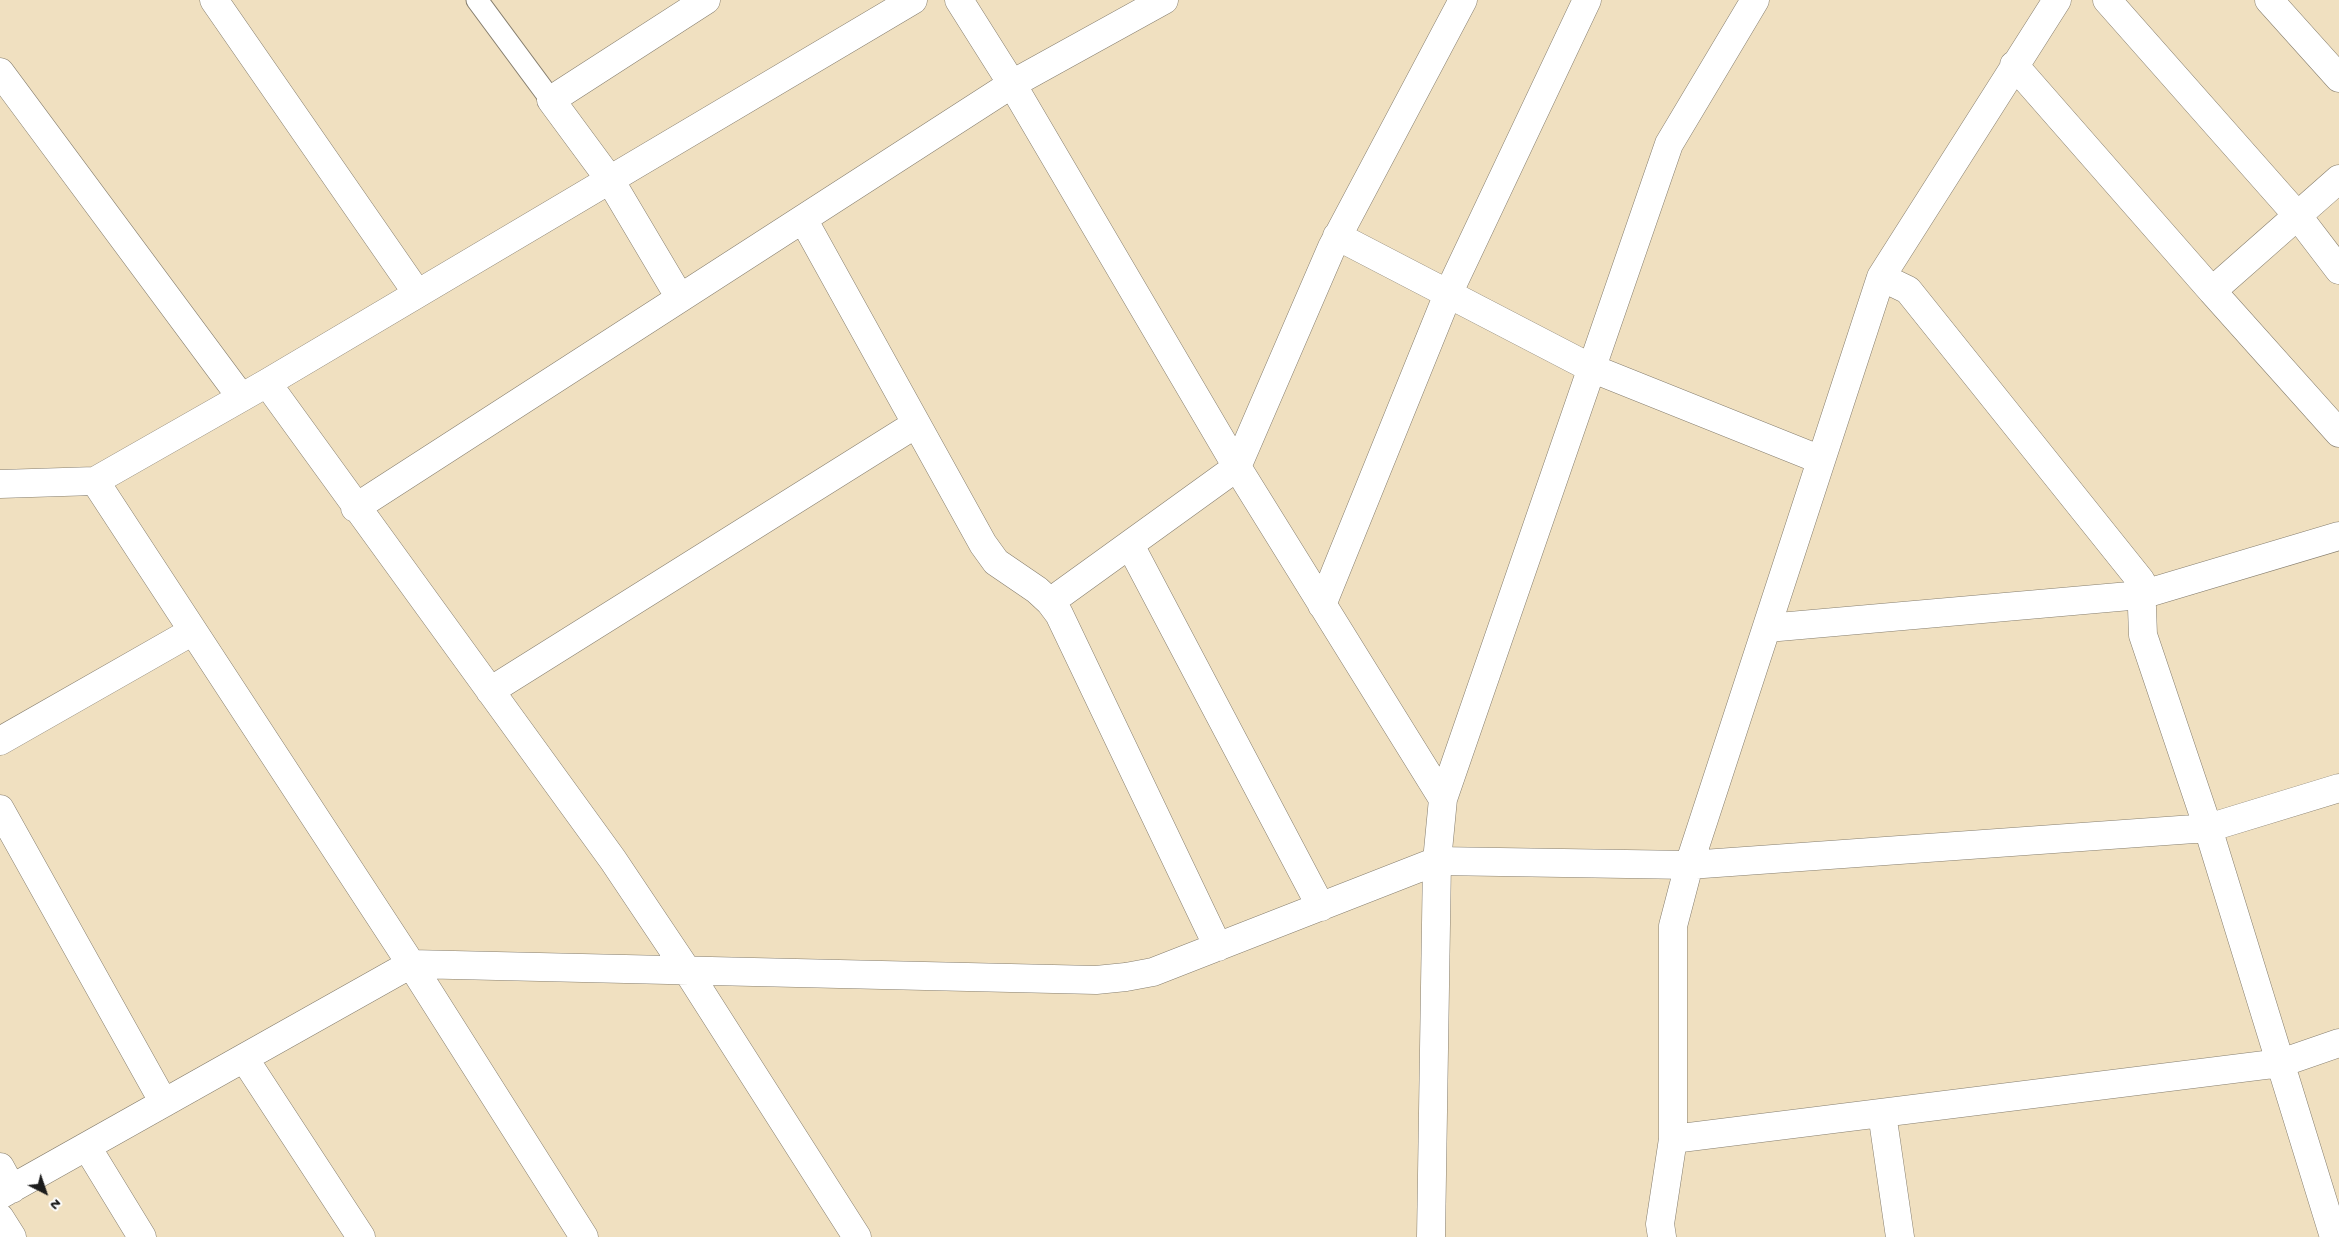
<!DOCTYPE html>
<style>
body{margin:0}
#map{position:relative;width:2339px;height:1237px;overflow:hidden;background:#f0e0c0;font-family:"Gochi Hand",sans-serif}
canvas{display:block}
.north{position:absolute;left:20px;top:1167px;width:50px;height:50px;-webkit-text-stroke:4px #fff;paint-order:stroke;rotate:139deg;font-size:14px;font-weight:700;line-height:20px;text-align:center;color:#1c1c1c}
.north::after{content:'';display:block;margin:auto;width:18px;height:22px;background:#1c1c1c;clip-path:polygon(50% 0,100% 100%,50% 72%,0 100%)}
</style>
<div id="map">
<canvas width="2339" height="1237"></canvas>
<div class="north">N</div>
</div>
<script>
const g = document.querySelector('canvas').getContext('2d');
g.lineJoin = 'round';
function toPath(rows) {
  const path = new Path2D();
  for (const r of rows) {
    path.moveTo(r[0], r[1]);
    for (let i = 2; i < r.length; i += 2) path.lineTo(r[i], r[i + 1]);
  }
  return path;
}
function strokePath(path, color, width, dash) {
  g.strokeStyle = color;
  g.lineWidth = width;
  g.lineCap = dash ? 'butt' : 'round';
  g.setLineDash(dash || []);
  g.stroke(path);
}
const lane = toPath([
 [477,0,551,100]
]);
const street = toPath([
 [214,0,417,293],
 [959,0,1012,84,1237,467,1443,799],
 [2107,0,2297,215,2339,270],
 [2269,0,2339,78],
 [2014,65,2212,291],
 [0,72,241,397],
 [2339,179,2212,291,2339,433],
 [803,219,983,544,996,562,1037,590,1050,602,1059,614,1218,947],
 [1337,236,1591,368,1821,460],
 [1881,277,2057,0],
 [680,298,610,180,551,100,706,0],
 [267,383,613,860,688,972,857,1237],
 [95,481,267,383,913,0],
 [0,484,95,481,411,964,584,1237],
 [355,508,1012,84,1164,0],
 [1130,545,1321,907],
 [1050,602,1237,467,1332,247,1463,0],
 [1322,605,1448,294,1587,0],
 [1767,628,2141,595,2339,536],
 [490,691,916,424],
 [0,741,193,631],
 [0,809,164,1103],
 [244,1058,361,1237],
 [1882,1113,1900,1237],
 [87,1147,142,1237],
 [0,1167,12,1189],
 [0,1195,411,964,1096,980,1126,977,1153,972,1437,861,1689,865,1673,926,1673,1139,2281,1063,2339,1043],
 [0,1218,12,1237],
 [1431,1237,1437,861,1443,799,1669,144,1755,0],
 [1662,1237,1660,1224,1673,1139],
 [2334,1237,2208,828,2143,635,2141,581,1908,290,1881,277,1689,865,2208,828,2339,788]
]);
strokePath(lane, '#867e6e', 23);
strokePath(street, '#867e6e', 29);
strokePath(lane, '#fff', 21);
strokePath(street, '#fff', 28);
</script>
